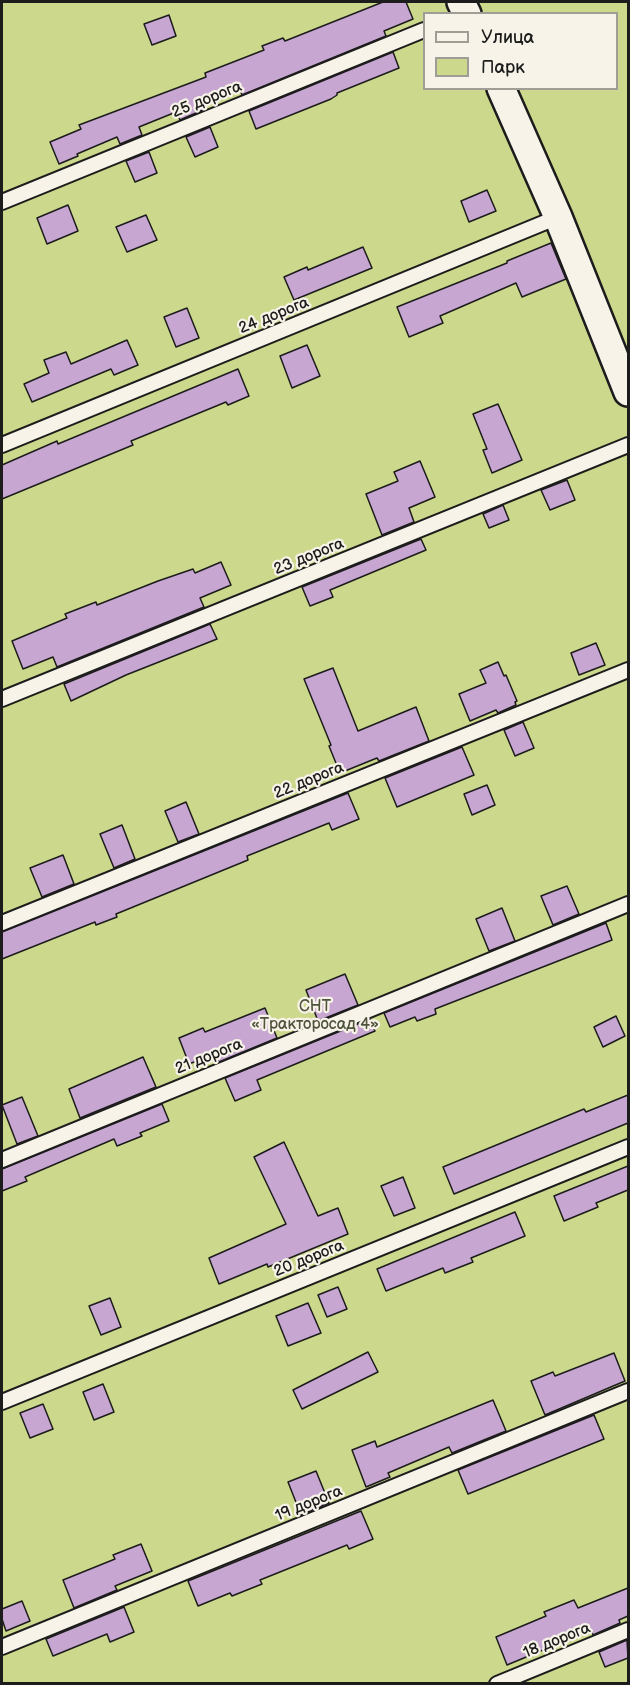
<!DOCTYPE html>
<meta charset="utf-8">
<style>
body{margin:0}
#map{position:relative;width:630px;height:1685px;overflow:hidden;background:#f7f3e8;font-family:"Balsamiq Sans",sans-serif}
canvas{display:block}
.frame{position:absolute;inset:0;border:3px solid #1c1c1c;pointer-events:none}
.legend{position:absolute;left:423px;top:12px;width:195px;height:78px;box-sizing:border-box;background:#f7f3e8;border:2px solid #9f9d96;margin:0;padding:8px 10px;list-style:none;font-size:18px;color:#1c1c1c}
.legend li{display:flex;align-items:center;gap:12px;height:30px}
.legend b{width:30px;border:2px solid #9f9d96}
</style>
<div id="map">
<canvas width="630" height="1685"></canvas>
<div class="frame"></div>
<ul class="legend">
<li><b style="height:8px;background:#f7f3e8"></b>Улица</li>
<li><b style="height:16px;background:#ccd88b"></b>Парк</li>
</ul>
</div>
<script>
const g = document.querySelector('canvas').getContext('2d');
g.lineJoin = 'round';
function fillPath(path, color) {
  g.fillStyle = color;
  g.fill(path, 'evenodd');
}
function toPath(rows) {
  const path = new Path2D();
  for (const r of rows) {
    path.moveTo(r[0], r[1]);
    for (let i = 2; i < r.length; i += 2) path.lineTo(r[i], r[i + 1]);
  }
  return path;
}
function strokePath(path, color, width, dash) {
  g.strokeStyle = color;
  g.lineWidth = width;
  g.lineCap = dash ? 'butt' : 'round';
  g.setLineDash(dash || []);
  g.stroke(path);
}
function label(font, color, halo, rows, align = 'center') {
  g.font = font + ' "Balsamiq Sans",sans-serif';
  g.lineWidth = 4.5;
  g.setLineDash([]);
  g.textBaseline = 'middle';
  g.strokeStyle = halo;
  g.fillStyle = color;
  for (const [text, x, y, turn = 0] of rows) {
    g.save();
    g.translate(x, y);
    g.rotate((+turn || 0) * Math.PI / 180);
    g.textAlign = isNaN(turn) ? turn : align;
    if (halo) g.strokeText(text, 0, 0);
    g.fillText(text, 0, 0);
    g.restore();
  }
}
const green = toPath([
 [2,2,628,2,628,1683,2,1684],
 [424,14,616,14,616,88,424,88]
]);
const building = toPath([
 [383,2,406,2,413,19,384,31,386,36,242,95,240,90,201,106,203,110,180,120,176,112,139,127,142,135,120,144,117,137,77,154,78,156,59,164,50,142,81,129,79,125,206,77,205,73,264,50,262,46,283,38,285,41,383,2],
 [169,15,176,36,152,45,144,24,169,15],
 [393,52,399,68,337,93,337,95,331,99,256,129,249,111,393,52],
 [210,127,218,147,195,157,186,137,210,127],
 [149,152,157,173,135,182,126,161,149,152],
 [487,190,496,211,469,222,461,201,487,190],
 [68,205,78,231,47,244,37,218,68,205],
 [146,215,157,240,127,252,116,227,146,215],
 [551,243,566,279,522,297,516,283,440,316,443,323,409,337,397,307,507,263,507,261,551,243],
 [363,247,372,268,294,300,284,277,307,267,308,270,363,247],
 [187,308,199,338,176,347,164,317,187,308],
 [127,340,138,365,114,375,111,369,32,402,24,384,49,373,44,360,66,352,71,364,127,340],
 [307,345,320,376,292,388,280,356,307,345],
 [238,369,249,396,228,405,226,402,131,441,133,445,2,499,2,465,57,441,58,444,238,369],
 [498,404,522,460,492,473,483,450,487,449,473,414,498,404],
 [420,461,435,497,409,508,414,522,382,535,366,494,398,481,394,472,420,461],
 [567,480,575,500,550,510,541,490,567,480],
 [503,505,509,520,489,528,483,514,503,505],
 [421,539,426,550,330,590,333,597,310,606,302,587,421,539],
 [221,562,231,585,200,598,204,607,57,667,53,657,23,669,12,641,67,618,65,614,96,602,97,605,158,581,193,569,195,573,221,562],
 [210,624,217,639,126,675,71,701,64,684,210,624],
 [596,643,605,665,579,675,571,653,596,643],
 [498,662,504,676,506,675,517,701,515,702,516,705,498,713,496,710,470,721,459,694,486,683,480,670,498,662],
 [333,668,358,731,416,707,429,741,379,761,377,758,340,773,329,746,331,745,304,679,333,668],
 [523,722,534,748,515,756,504,730,523,722],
 [462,747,474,775,397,807,385,778,462,747],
 [487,785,495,805,472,815,464,794,487,785],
 [348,793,359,819,332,830,329,823,247,856,248,860,116,914,117,917,96,925,95,922,2,959,2,932,348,793],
 [186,802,199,834,178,842,165,811,186,802],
 [122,825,135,859,114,868,100,834,122,825],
 [63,855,74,884,42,897,30,868,63,855],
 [567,886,579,914,553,925,541,896,567,886],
 [502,908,515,941,489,951,476,919,502,908],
 [606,923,612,940,435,1009,436,1014,417,1021,415,1017,390,1027,384,1013,606,923],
 [345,974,358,1005,318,1021,306,990,345,974],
 [265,1008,277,1038,219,1062,215,1054,189,1064,179,1038,203,1028,205,1032,265,1008],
 [616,1016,625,1036,603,1047,594,1027,616,1016],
 [370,1019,375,1031,257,1080,261,1090,235,1101,225,1078,370,1019],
 [143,1057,156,1087,80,1118,69,1089,143,1057],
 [628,1095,628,1123,454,1194,443,1167,584,1109,586,1112,628,1095],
 [22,1097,38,1136,17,1144,2,1105,22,1097],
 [162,1104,169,1121,140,1133,142,1136,117,1146,114,1139,25,1177,27,1181,2,1191,2,1169,162,1104],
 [284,1142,318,1216,338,1208,348,1234,268,1267,267,1264,219,1284,209,1258,286,1224,254,1157,284,1142],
 [628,1166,628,1190,596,1203,598,1207,564,1221,554,1196,628,1166],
 [403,1177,415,1208,394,1216,381,1186,403,1177],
 [515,1212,525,1236,471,1258,473,1262,445,1273,443,1268,386,1291,377,1269,515,1212],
 [338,1287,347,1309,327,1317,318,1295,338,1287],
 [110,1298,121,1327,101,1335,89,1306,110,1298],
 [308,1303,321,1333,288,1346,276,1316,308,1303],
 [368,1352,378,1372,302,1409,293,1390,368,1352],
 [614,1353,625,1381,545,1415,531,1381,553,1372,555,1376,614,1353],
 [103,1384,114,1412,94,1420,83,1392,103,1384],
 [493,1400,506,1431,452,1453,449,1447,388,1473,390,1477,366,1487,352,1450,375,1441,377,1447,493,1400],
 [43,1404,53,1429,30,1438,20,1413,43,1404],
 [594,1415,604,1439,468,1494,458,1470,594,1415],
 [316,1471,329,1503,301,1515,288,1482,316,1471],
 [361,1511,373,1539,349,1549,347,1545,260,1580,262,1584,232,1596,230,1593,198,1606,188,1581,361,1511],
 [141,1544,152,1571,115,1586,117,1590,74,1608,63,1580,115,1559,113,1555,141,1544],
 [628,1588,628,1616,619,1620,620,1623,593,1635,591,1630,507,1665,496,1637,546,1616,544,1612,574,1600,578,1608,628,1588],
 [22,1601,30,1621,6,1631,2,1619,2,1609,22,1601],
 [124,1607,134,1632,110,1642,107,1634,53,1656,46,1639,124,1607],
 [627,1640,628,1658,605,1667,599,1652,627,1640]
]);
const lane = toPath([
 [2,202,424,30],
 [2,445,558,217],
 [2,699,628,445],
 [2,923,628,670],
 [2,1160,628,904],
 [2,1402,628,1147],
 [2,1647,628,1391],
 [497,1684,628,1630]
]);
const street = toPath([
 [461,2,467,14],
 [501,88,558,217,628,392]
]);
const streetNames = [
 ["25 дорога",207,100,-22],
 ["24 дорога",274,316,-22],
 ["23 дорога",309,557,-22],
 ["22 дорога",309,781,-22],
 ["21 дорога",209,1057,-22],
 ["20 дорога",309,1259,-22],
 ["19 дорога",309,1504,-22],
 ["18 дорога",557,1641,-22]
];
const parkNames = [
 ["СНТ",315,1007],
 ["«Тракторосад 4»",315,1025]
];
fillPath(green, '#ccd88b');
fillPath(building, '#c7a6d1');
strokePath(building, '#1c1c1c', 1.5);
strokePath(lane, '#1c1c1c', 18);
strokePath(street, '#1c1c1c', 32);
strokePath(lane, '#f7f3e8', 14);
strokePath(street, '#f7f3e8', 27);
label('16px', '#1c1c1c', '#f7f3e8', streetNames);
label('16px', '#51543d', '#f7f3e8', parkNames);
</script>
